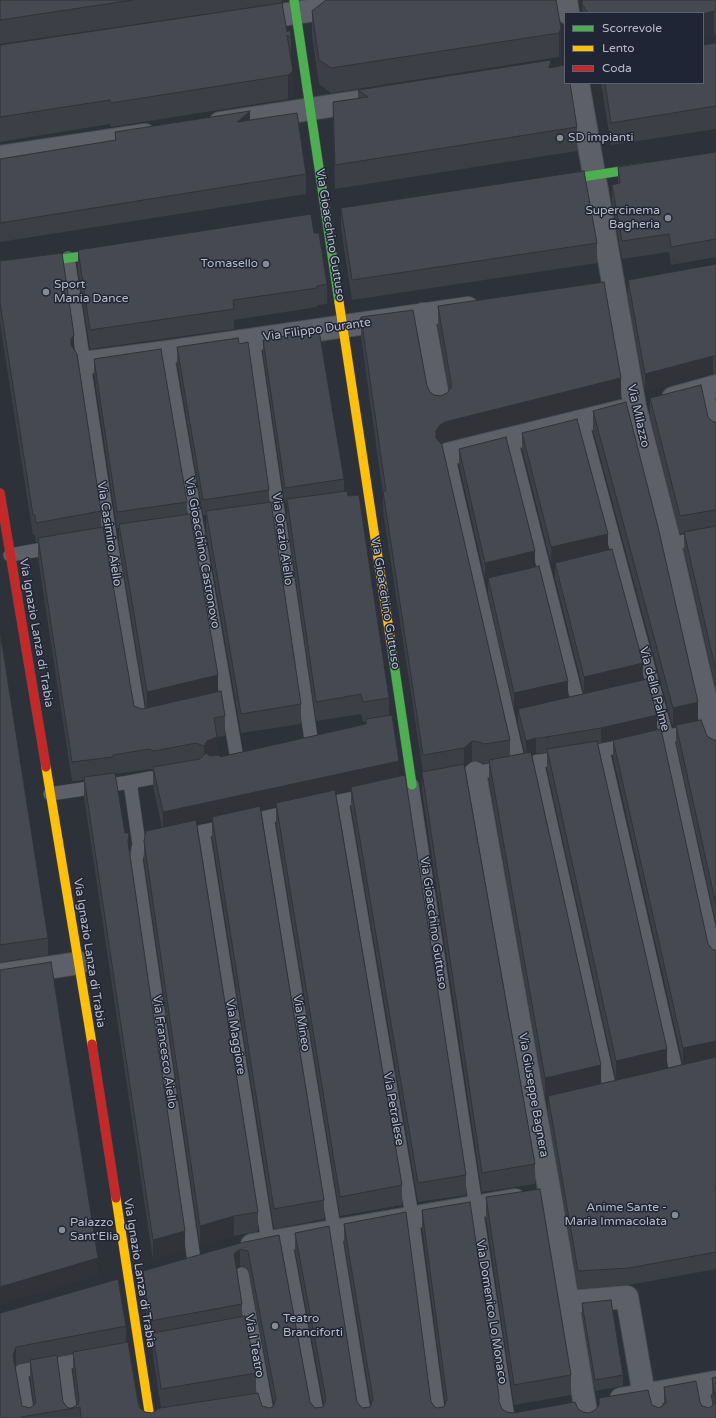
<!DOCTYPE html>
<style>
body{margin:0}
#map{position:relative;width:716px;height:1418px;overflow:hidden;background:#2d313a;font-family:"Varela Round",sans-serif}
canvas{display:block}
.legend{position:absolute;left:564px;top:12px;width:140px;height:72px;box-sizing:border-box;background:#202535;border:1px solid #5d6171;margin:0;padding:5px 7px;list-style:none;font-size:12px;color:#b8bcca}
.legend li{display:flex;align-items:center;gap:8px;height:20px}
.legend b{width:20px;border:1px solid #5d6171}
</style>
<div id="map">
<canvas width="716" height="1418"></canvas>
<ul class="legend">
<li><b style="height:5px;background:#4caf50"></b>Scorrevole</li>
<li><b style="height:5px;background:#ffc107"></b>Lento</li>
<li><b style="height:5px;background:#c62828"></b>Coda</li>
</ul>
</div>
<script>
const g = document.querySelector('canvas').getContext('2d');
g.lineJoin = 'round';
function toPath(rows) {
  const path = new Path2D();
  for (const r of rows) {
    path.moveTo(r[0], r[1]);
    for (let i = 2; i < r.length; i += 2) path.lineTo(r[i], r[i + 1]);
  }
  return path;
}
function strokePath(path, color, width, dash) {
  g.strokeStyle = color;
  g.lineWidth = width;
  g.lineCap = dash ? 'butt' : 'round';
  g.setLineDash(dash || []);
  g.stroke(path);
}
function fillPath(path, color) {
  g.fillStyle = color;
  g.fill(path, 'evenodd');
}
function label(font, color, halo, rows, align = 'center') {
  g.font = font + ' "Varela Round",sans-serif';
  g.lineWidth = 3;
  g.setLineDash([]);
  g.textBaseline = 'middle';
  g.strokeStyle = halo;
  g.fillStyle = color;
  for (const [text, x, y, turn = 0] of rows) {
    g.save();
    g.translate(x, y);
    g.rotate((+turn || 0) * Math.PI / 180);
    g.textAlign = isNaN(turn) ? turn : align;
    if (halo) g.strokeText(text, 0, 0);
    g.fillText(text, 0, 0);
    g.restore();
  }
}
const lane = toPath([
 [68,258,110,537,140,721,144,720],
 [253,339,311,739],
 [167,352,236,753],
 [706,389,716,432],
 [582,421,667,737,716,960],
 [511,439,578,703],
 [448,454,519,764],
 [670,544,716,535],
 [10,555,55,547],
 [206,706,227,701],
 [603,751,677,1075],
 [583,754,693,731],
 [537,761,610,1090],
 [469,774,564,757],
 [130,782,151,778],
 [412,785,508,1418],
 [50,794,130,782,139,844,161,841],
 [342,801,412,1216,439,1418],
 [320,805,368,795],
 [267,817,365,1418],
 [203,831,268,1242],
 [182,836,293,811],
 [139,844,136,860,194,1260],
 [285,1239,318,1418],
 [242,1274,268,1418],
 [64,1363,71,1418],
 [702,1385,708,1418],
 [654,1393,658,1418],
 [28,1418,21,1371,90,1358]
]);
const street = toPath([
 [566,0,568,13],
 [254,19,383,0],
 [578,83,635,407,670,544,716,745],
 [220,123,362,101],
 [0,157,145,135],
 [423,314,439,403],
 [83,363,167,352,468,308],
 [673,398,716,386],
 [448,454,622,411],
 [475,773,550,1194,587,1418],
 [0,975,79,963],
 [252,1245,515,1200],
 [568,1302,627,1297,644,1395],
 [621,1399,716,1382]
]);
const fast = toPath([
 [294,0,339,302],
 [556,181,647,167],
 [0,269,107,252],
 [391,643,412,785]
]);
const slow = toPath([
 [339,302,391,643],
 [46,767,92,1044],
 [116,1198,150,1418]
]);
const jam = toPath([
 [0,493,46,767],
 [92,1044,116,1198]
]);
const wall = toPath([
 [0,0,282,0,281,3,0,44],
 [716,0,716,34,714,34,703,36,703,13,582,13,582,4],
 [312,11,561,28,561,53,559,57,331,93,319,84,312,36],
 [287,32,291,38,291,58,293,96,288,99,111,127,110,124,0,142,0,45],
 [716,43,716,129,611,145,601,83,703,83],
 [551,68,577,127,577,151,335,189,333,126,333,102,358,98,358,90],
 [250,120,306,174,306,194,0,242,0,159,115,141,115,132],
 [716,152,716,257,671,265,669,252,622,259,612,202,612,185,618,183,618,167],
 [341,208,597,243,597,263,352,300,341,228],
 [314,233,327,284,327,304,317,305,317,307,234,320,234,329,90,349,78,270,78,250],
 [0,261,74,350,101,511,101,527,134,706,142,709,146,708,119,544,119,528,117,528,94,374,94,359,187,502,187,514,218,692,225,716,225,736,217,737,217,755,220,757,366,724,366,722,363,722,361,714,316,721,287,519,287,503,285,503,263,355,263,340,344,479,344,491,389,698,389,715,399,776,466,1175,466,1195,418,1202,351,806,351,790,336,793,402,1185,402,1205,340,1216,276,823,276,806,261,809,324,1200,324,1219,274,1229,212,836,212,820,197,823,258,1212,258,1231,234,1236,200,1246,144,860,144,841,162,828,153,786,153,770,149,769,115,774,125,833,129,850,185,1250,153,1260,84,797,84,780,72,781,38,558,38,542,36,542,35,535,33,535,0,323],
 [716,264,716,374,713,374,645,391,628,298,628,280],
 [438,306,621,397,445,442,441,444,510,740,510,756,525,753,518,724,518,709,657,730,708,944,713,950,716,950,716,1269,629,1285,578,1289,548,1113,548,1097,545,1097,489,779,489,763,484,764,479,761,472,761,465,767,535,1164,535,1184,482,1192,422,791,423,772,383,511,383,494,361,337,361,317,427,386,430,392,434,395,441,396,447,393,449,390,438,326],
 [613,741,613,757,683,1064,667,1068,598,744],
 [536,753,540,754,547,753,547,769,616,1080,601,1084,532,755],
 [177,347,269,490,269,502,301,704,301,724,241,733,206,531,206,515,203,515,177,362],
 [650,398,708,417,713,422,716,422,716,689,684,549,684,533,680,534,650,416],
 [593,411,698,721,707,736,713,740,716,740,716,923,676,743,676,727,673,727,593,430],
 [522,433,608,549,551,563,522,448],
 [459,449,535,566,485,578,459,464],
 [555,563,643,679,584,693,555,578],
 [488,578,568,696,514,709,488,594],
 [0,631,48,938,48,955,0,962],
 [486,1197,571,1375,571,1395,514,1405,486,1217],
 [422,1210,502,1409,507,1412,513,1413,578,1409,583,1412,589,1413,652,1405,659,1408,664,1404,664,1387,700,1402,702,1406,709,1408,713,1405,712,1395,712,1378,716,1377,716,1418,0,1418,0,1313,126,1326,126,1342,138,1402,140,1408,145,1412,152,1413,161,1408,153,1355,153,1338,150,1339,143,1289,143,1271,279,1235,310,1402,315,1408,323,1407,324,1405,295,1250,295,1233,357,1402,362,1408,370,1407,371,1404,344,1241,344,1224,431,1402,436,1408,444,1407,445,1403,422,1227],
 [240,1266,248,1269,274,1405,273,1407,269,1408,262,1406,256,1393,256,1373,242,1317,242,1304,237,1269],
 [73,1354,73,1369,77,1405,72,1408,68,1408,63,1402,57,1357],
 [30,1362,30,1377,34,1405,30,1408,22,1406,15,1367,16,1365],
 [582,1303,623,1375,623,1386,595,1391,582,1313]
]);
const shadedWall = toPath([
 [714,11,714,34,703,36,703,14],
 [561,28,561,53,559,57,559,33],
 [551,60,551,84,549,68],
 [293,71,293,96,288,99,288,75],
 [250,111,250,131,237,122],
 [74,335,74,354,71,345,71,339],
 [713,356,713,374,645,391,645,374],
 [621,378,621,397,445,442,440,445,436,450,436,431,440,425,445,422],
 [608,534,608,549,551,563,551,547],
 [535,551,535,566,485,578,485,563],
 [643,663,643,679,584,693,584,677],
 [218,675,218,695,147,711,147,692],
 [568,681,568,696,514,709,514,693],
 [698,702,698,722,673,727,673,708],
 [657,715,657,731,601,743,601,728],
 [217,737,217,757,204,765,204,746,207,741],
 [536,738,536,753,526,757,526,741],
 [472,741,472,761,464,768,464,748],
 [399,761,399,780,351,787,351,790,277,806,276,803,276,806,212,820,212,817,212,820,163,831,163,812],
 [129,833,129,852,128,842],
 [716,1041,716,1059,683,1065,683,1048],
 [667,1049,667,1069,616,1081,616,1061],
 [601,1065,601,1085,545,1097,545,1078],
 [234,1216,234,1236,200,1246,200,1226],
 [185,1231,185,1250,153,1260,153,1240],
 [240,1249,240,1266,234,1272,234,1254],
 [98,1258,98,1276,0,1305,0,1287],
 [16,1347,16,1365,13,1372,13,1355]
]);
const building = toPath([
 [0,0,133,0,0,20,0,0],
 [326,0,556,0,561,28,559,33,331,68,319,60,312,11,326,0],
 [582,0,716,0,716,11,714,11,703,14,588,13,582,4,582,0],
 [282,3,287,32,290,30,291,38,287,35,293,71,288,75,111,103,110,100,0,117,0,45,282,3],
 [716,43,716,106,611,123,605,83,703,83,703,45,716,43],
 [551,60,549,68,565,65,565,83,570,83,577,127,335,165,333,102,368,97,358,90,551,60],
 [250,111,237,122,297,113,306,174,0,223,0,159,116,140,115,132,250,111],
 [716,152,716,239,671,247,669,234,622,241,612,185,620,183,618,167,716,152],
 [584,171,597,243,352,280,341,208,584,171],
 [311,214,314,233,319,233,327,284,317,286,317,288,233,300,234,309,90,330,78,250,311,214],
 [62,253,74,335,71,339,71,345,77,354,101,511,36,523,35,515,33,515,0,303,0,261,62,253],
 [716,264,716,356,713,356,645,374,628,280,716,264],
 [604,282,621,378,445,422,440,425,436,431,436,438,442,445,510,740,484,744,479,742,472,741,464,748,423,755,383,491,386,491,361,317,413,310,427,386,430,392,434,395,441,396,447,393,451,388,451,382,438,306,604,282],
 [319,330,344,479,285,488,263,340,319,330],
 [238,338,239,344,248,342,269,490,203,500,177,347,238,338],
 [161,349,187,502,117,512,94,359,161,349],
 [701,385,708,417,713,422,716,422,716,510,715,510,680,516,650,398,701,385],
 [626,402,658,527,698,702,673,708,593,411,626,402],
 [577,419,608,534,551,547,522,433,577,419],
 [506,437,535,551,485,563,459,449,506,437],
 [347,491,348,496,359,495,389,698,363,702,361,694,316,702,287,499,347,491],
 [271,502,301,704,241,714,206,511,271,502],
 [190,514,218,675,147,692,119,524,190,514],
 [716,526,716,671,684,532,716,526],
 [103,527,134,706,142,709,221,691,225,716,214,718,217,737,207,741,204,746,196,743,154,751,149,749,113,755,113,757,72,762,38,538,103,527],
 [612,549,643,663,584,677,555,563,612,549],
 [539,566,568,681,514,693,488,578,539,566],
 [0,631,48,938,0,945,0,631],
 [647,679,657,715,601,728,540,738,536,738,526,741,518,709,647,679],
 [392,715,399,761,163,812,153,767,200,759,206,753,210,756,220,755,220,757,366,724,366,719,392,715],
 [701,720,707,736,713,740,716,740,716,905,676,725,701,720],
 [661,729,708,944,713,950,716,950,716,1041,683,1048,613,740,661,729],
 [597,741,667,1049,616,1061,547,749,597,741],
 [531,752,601,1065,545,1078,489,760,531,752],
 [464,764,535,1164,482,1173,422,772,464,764],
 [115,773,125,833,129,833,128,842,185,1231,153,1240,84,777,115,773],
 [405,775,466,1175,418,1183,351,787,405,775],
 [335,790,402,1185,340,1197,276,803,335,790],
 [260,806,324,1200,274,1209,212,817,260,806],
 [196,820,258,1212,234,1216,200,1226,144,841,146,831,196,820],
 [51,962,98,1258,0,1287,0,970,51,962],
 [716,1057,716,1186,715,1186,716,1193,716,1252,629,1268,578,1271,548,1096,716,1057],
 [540,1189,571,1375,514,1385,486,1197,540,1189],
 [470,1202,499,1396,499,1402,502,1409,507,1412,513,1413,575,1402,578,1409,583,1412,589,1413,595,1410,599,1405,599,1398,648,1390,652,1405,659,1408,666,1403,664,1387,696,1381,700,1402,702,1406,709,1408,716,1403,712,1378,716,1377,716,1418,81,1418,80,1407,21,1417,22,1418,0,1418,0,1313,4,1312,118,1279,126,1326,16,1347,13,1355,22,1406,30,1408,36,1403,30,1360,57,1355,63,1402,68,1408,72,1408,78,1404,79,1400,73,1352,128,1342,138,1402,140,1408,145,1412,152,1413,160,1408,258,1393,262,1406,269,1408,273,1407,276,1399,248,1251,240,1249,234,1254,242,1304,150,1321,143,1271,240,1243,279,1235,310,1402,315,1408,323,1407,326,1399,295,1233,329,1226,357,1402,362,1408,370,1407,373,1399,344,1224,406,1212,431,1402,436,1408,444,1407,447,1399,422,1210,470,1202],
 [611,1300,623,1375,595,1380,582,1303,611,1300],
 [245,1316,256,1373,161,1389,153,1333,245,1316]
]);
const markers = [
 [560,138,4,"#878b98"],
 [668,218,4,"#878b98"],
 [266,264,4,"#878b98"],
 [46,292,4,"#878b98"],
 [675,1215,4,"#878b98"],
 [62,1230,4,"#878b98"],
 [275,1326,4,"#878b98"]
];
const poiNames = [
 ["SD impianti",568,138],
 ["Supercinema",660,211,"right"],
 ["Bagheria",660,225,"right"],
 ["Tomasello",258,264,"right"],
 ["Sport",54,285],
 ["Mania Dance",54,299],
 ["Anime Sante -",667,1208,"right"],
 ["Maria Immacolata",667,1222,"right"],
 ["Palazzo",70,1223],
 ["Sant'Elia",70,1237],
 ["Teatro",283,1319],
 ["Branciforti",283,1333]
];
const streetNames = [
 ["Via Gioacchino Guttuso",330,235,81],
 ["Via Filippo Durante",317,330,-8],
 ["Via Milazzo",638,416,77],
 ["Via Casimiro Aiello",109,534,81],
 ["Via Orazio Aiello",282,539,82],
 ["Via Gioacchino Castronovo",202,553,80],
 ["Via Gioacchino Guttuso",385,603,81],
 ["Via Ignazio Lanza di Trabia",36,633,80],
 ["Via delle Palme",654,689,75],
 ["Via Gioacchino Guttuso",433,923,82],
 ["Via Ignazio Lanza di Trabia",89,953,81],
 ["Via Mineo",301,1023,81],
 ["Via Maggiore",235,1037,81],
 ["Via Francesco Aiello",164,1052,82],
 ["Via Giuseppe Bagnera",533,1095,80],
 ["Via Petralese",393,1109,80],
 ["Via Ignazio Lanza di Trabia",139,1273,81],
 ["Via Domenico Lo Monaco",491,1312,81],
 ["Via I Teatro",254,1346,80]
];
strokePath(lane, '#4b4d54', 14);
strokePath(street, '#4b4d54', 24);
strokePath(fast, '#4b4d54', 10);
strokePath(slow, '#4b4d54', 10);
strokePath(jam, '#4b4d54', 10);
strokePath(lane, '#5d6068', 13);
strokePath(street, '#5d6068', 22);
strokePath(fast, '#4caf50', 9);
strokePath(slow, '#ffc107', 9);
strokePath(jam, '#c62828', 9);
fillPath(wall, '#3c3f46');
fillPath(shadedWall, '#313339');
fillPath(building, '#464951');
strokePath(building, '#313339', 1);
for (const [x, y, r, color] of markers) {
  const dot = new Path2D();
  dot.arc(x, y, r, 0, 2 * Math.PI);
  g.fillStyle = color;
  g.fill(dot);
  strokePath(dot, '#202535', 1.5);
}
label('12px', '#b8bcca', '#202535', poiNames, 'left');
label('12px', '#b8bcca', '#202535', streetNames);
</script>
